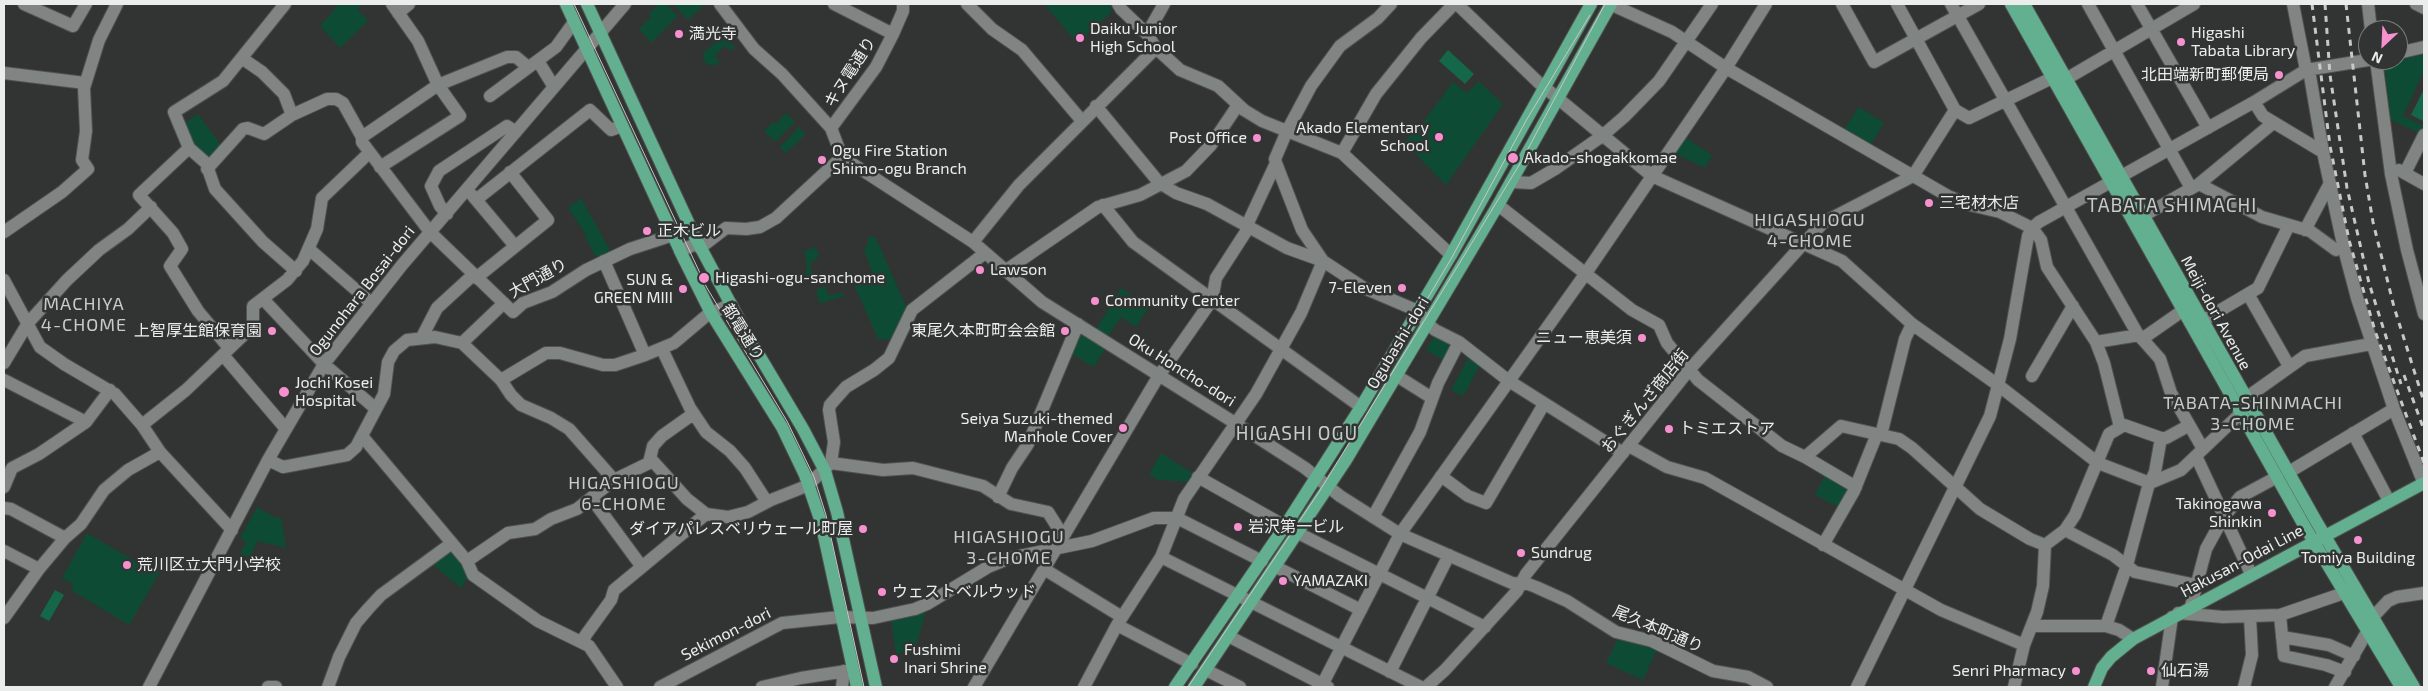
<!DOCTYPE html>
<meta charset="utf-8">
<style>
body{margin:0}
#map{position:relative;width:2428px;height:691px;overflow:hidden;background:#313433;font-family:"Exo 2",sans-serif}
canvas{display:block}
.frame{position:absolute;inset:0;border:5px solid #ebedec;pointer-events:none}
.north{position:absolute;left:2358px;top:20px;width:50px;height:50px;box-sizing:border-box;background:#313433;border:1px solid #7b7e7d;border-radius:50%;rotate:205deg;font-size:14px;font-weight:700;line-height:20px;text-align:center;color:#ebedec}
.north::after{content:'';display:block;margin:auto;width:18px;height:22px;background:#f690cf;clip-path:polygon(50% 0,100% 100%,50% 72%,0 100%)}
</style>
<div id="map">
<canvas width="2428" height="691"></canvas>
<div class="frame"></div>
<div class="north">N</div>
</div>
<script>
const g = document.querySelector('canvas').getContext('2d');
g.lineJoin = 'round';
function fillPath(path, color) {
  g.fillStyle = color;
  g.fill(path, 'evenodd');
}
function toPath(rows) {
  const path = new Path2D();
  for (const r of rows) {
    path.moveTo(r[0], r[1]);
    for (let i = 2; i < r.length; i += 2) path.lineTo(r[i], r[i + 1]);
  }
  return path;
}
function strokePath(path, color, width, dash) {
  g.strokeStyle = color;
  g.lineWidth = width;
  g.lineCap = dash ? 'butt' : 'round';
  g.setLineDash(dash || []);
  g.stroke(path);
}
function label(font, color, halo, rows, align = 'center') {
  g.font = font + ' "Exo 2","Noto Sans JP",sans-serif';
  g.lineWidth = 5;
  g.setLineDash([]);
  g.textBaseline = 'middle';
  g.strokeStyle = halo;
  g.fillStyle = color;
  for (const [text, x, y, turn = 0] of rows) {
    g.save();
    g.translate(x, y);
    g.rotate((+turn || 0) * Math.PI / 180);
    g.textAlign = isNaN(turn) ? turn : align;
    if (halo) g.strokeText(text, 0, 0);
    g.fillText(text, 0, 0);
    g.restore();
  }
}
const green = toPath([
 [339,4,363,4,357,9,368,21,340,48,320,26],
 [658,4,666,4,678,16,651,43,639,29,651,17,649,14],
 [673,4,705,4,688,20],
 [1044,4,1109,4,1112,9,1110,14,1077,43],
 [722,37,726,37,735,47,731,51,724,46,715,56,720,61,715,66,707,64,703,60,704,52],
 [2424,54,2424,71,2403,116,2424,126,2421,134,2391,120,2385,70,2389,63],
 [1479,81,1503,104,1446,185,1404,142,1425,120,1453,82,1467,93],
 [1859,107,1884,123,1869,147,1843,131],
 [786,113,795,122,775,142,764,131,773,122,775,124],
 [198,114,223,148,212,159,205,157,191,144,182,125],
 [799,127,806,134,786,153,780,147],
 [1685,137,1712,155,1705,168,1674,153],
 [581,198,612,254,598,261,585,237,586,235,568,208],
 [871,236,876,238,882,252,875,255,882,252,907,309,893,340,878,339,854,285,874,277,864,250,868,243,868,237],
 [816,247,819,256,810,264,815,280,811,281,805,278,807,267,804,251],
 [825,286,829,296,842,292,844,296,821,303,819,302,816,290],
 [1121,288,1149,307,1136,327,1121,317,1107,338,1095,331],
 [1080,332,1106,347,1094,367,1070,353],
 [1435,335,1455,346,1445,361,1426,350],
 [1471,353,1482,362,1463,396,1451,390],
 [1161,453,1194,474,1189,482,1159,480,1149,475],
 [1825,475,1851,489,1842,509,1815,495],
 [257,507,274,517,281,517,286,548,257,541,251,557,240,554,246,542,240,538],
 [87,533,143,566,151,564,161,570,129,625,71,590,74,585,62,578],
 [450,550,465,567,467,578,461,588,432,564],
 [926,611,915,650,896,654,891,619],
 [1618,639,1657,649,1643,680,1606,663]
]);
const water = toPath([
 [1448,50,1474,74,1465,84,1439,61],
 [2424,89,2424,119,2423,121,2411,115],
 [55,590,64,595,49,621,40,616]
]);
const minor = toPath([
 [24,4,73,26,86,4],
 [285,4,223,81,174,112,189,148,206,163,215,189,263,242,296,271],
 [720,4,754,49,782,74,831,128,842,157],
 [834,4,893,34],
 [967,4,992,29,1022,50,1082,121],
 [1118,4,1121,9,1147,34,1156,48,1180,70,1218,86,1244,110,1262,121,1342,153,1451,255],
 [1457,4,1538,82,1652,176,1842,261,1912,324,1998,385,2098,463,2150,483,2181,470,2242,412],
 [1610,4,1672,32,1726,68,1948,196,1970,205,2000,212,2032,228,2041,240,2047,267,2096,342,2104,363,2120,427],
 [1842,4,1874,62,1979,4],
 [1897,4,1955,110,1969,118,2054,77],
 [1951,4,2137,333,2160,359,2171,393,2203,449],
 [2088,4,2191,188],
 [2137,4,2208,128],
 [2293,4,2306,70],
 [2368,4,2371,30],
 [2416,4,2424,8],
 [398,13,409,4],
 [1147,34,1164,4],
 [2398,53,2424,47],
 [243,59,262,72,284,94,292,115],
 [2376,60,2391,174,2407,250,2424,314],
 [538,61,554,87],
 [528,67,516,57,507,57,438,85,362,137,362,142,430,232,513,312,523,303,552,292,586,270,630,249,673,235],
 [2309,70,2323,152,2344,249,2357,298,2394,409,2424,484],
 [4,73,85,83],
 [2066,79,2194,4],
 [490,96,556,47,574,22],
 [2254,102,2263,116,2323,152],
 [1096,106,1161,185],
 [831,128,876,67,893,34,903,11,903,4],
 [189,148,139,195,173,233,182,249,170,266,198,311,229,348],
 [1342,153,1376,94,1421,38,1454,4],
 [842,157,973,242,1042,302,1235,423,1305,468,1340,496,1400,534,1512,583,1528,584,1536,587,1567,601,1616,632,1652,641,1713,671,1748,677,1767,687],
 [1276,163,1302,230,1323,261,1364,288,1418,311,1428,324,1435,330,1459,342,1509,381,1623,453],
 [380,167,460,116,438,85,418,41,392,4],
 [207,169,243,129,248,128,264,134,292,115,327,99,336,99,343,103,362,137],
 [2399,170,2424,184],
 [2405,173,2424,135],
 [1511,182,1531,183,1555,169,1602,136,1624,117,1659,81,1712,4],
 [2199,184,2262,217,2310,231,2336,250],
 [1163,185,1176,193,1207,204,1287,248,1323,261],
 [472,195,515,246],
 [477,199,590,110,611,130,622,126],
 [1103,205,1133,242,1361,407],
 [1498,205,1632,310,1659,325,1667,343,1698,380,1782,446,1805,457,1841,426,1899,439,1912,448,1980,509,2030,539,2045,545],
 [447,214,440,206,431,186,439,171,507,126,516,132],
 [2143,216,2199,184,2273,123],
 [1247,225,1276,163,1275,159,1287,131,1311,86,1340,46,1378,18,1391,4],
 [2305,230,2330,183],
 [4,232,62,192,88,169,82,160,86,131,84,88,99,40,117,4],
 [973,242,1019,185,1156,48],
 [700,248,726,228,746,229,760,227,776,218,842,157],
 [309,249,371,303],
 [680,251,698,243],
 [604,261,645,355],
 [1005,271,1098,207,1140,195,1186,171,1211,145,1238,105],
 [476,278,548,220,510,172],
 [4,280,40,347,64,364,115,394,142,425,160,452,232,530],
 [2248,294,2289,366],
 [263,299,324,364,376,409],
 [2202,321,2258,288,2289,225],
 [422,337,437,308,473,275],
 [2142,339,2185,309],
 [2096,342,2139,335],
 [462,343,504,303],
 [662,349,690,408,706,432,730,451,745,468,767,502],
 [223,355,286,429],
 [4,363,28,323,67,280,99,250,128,229,151,207],
 [1397,376,1432,398],
 [2032,376,2073,306],
 [4,380,86,422],
 [501,380,546,353,560,353,603,365,615,365,645,355,674,343,706,316,731,304],
 [2246,398,2305,356,2371,344],
 [142,425,186,390,253,326,253,306,287,280,303,261,317,229,322,198,369,153],
 [2353,433,2389,501],
 [1881,435,1905,339,1912,324],
 [362,436,467,561,473,575,538,621,589,646,617,687],
 [1629,446,1667,467,1705,478,1941,610,2024,645],
 [2196,456,2251,574],
 [1805,457,1856,487],
 [650,458,687,499,706,514],
 [268,460,283,467,347,455,356,447,384,394,388,362,394,351,407,340,435,337,462,343,501,380,511,395,521,405,551,418,569,429,614,480],
 [831,463,883,470,913,468,983,486,1011,504,1048,512,1063,536],
 [2289,472,2394,409],
 [1441,476,1468,496,1486,503,1544,404],
 [1198,477,1285,526],
 [809,484,831,463,834,442,829,410,830,405,846,387,874,370,889,358,912,310,985,253],
 [4,487,12,468,39,454,86,422,110,390],
 [998,497,1012,468,1028,444,1078,324],
 [592,499,642,567],
 [4,508,11,509,65,538],
 [1373,517,1420,432,1438,383,1459,342],
 [2065,530,2113,555,2135,572,2196,585],
 [1298,533,1485,627],
 [1823,545,1854,491,1877,434],
 [2045,545,2065,530,2075,515,2109,434,2124,425,2161,438,2166,438,2188,426],
 [4,551,39,569],
 [1161,557,1421,687],
 [467,561,508,533,535,529,551,519,577,509,614,480,649,463,653,446,662,436,693,414],
 [1276,567,1361,610],
 [1044,569,1122,617],
 [2191,606,2206,549,2223,518,2240,497,2277,477],
 [2178,613,2223,617,2280,615,2344,593],
 [2280,615,2284,656,2326,665,2345,672],
 [4,618,39,569,65,538,81,524,104,490,128,470,160,452],
 [2372,618,2388,601,2397,597,2424,593],
 [1117,625,1192,664],
 [2033,626,2106,626,2119,630,2133,639],
 [2106,626,2127,565,2148,487,2155,472,2161,438],
 [1230,637,1328,687],
 [2282,637,2329,645,2354,656],
 [584,643,585,636,611,600,614,590,706,514,728,517,748,512,771,500,809,485],
 [1206,670,1240,687],
 [1390,672,1449,555],
 [149,687,268,460,324,364,402,265,625,4],
 [268,687,276,687],
 [328,687,339,657,356,623,368,609,381,595,452,543],
 [660,687,782,623,840,617,873,618,915,609,927,604,988,567,1010,558,1092,541,1154,518,1177,518,1262,561],
 [762,687,801,678,853,670],
 [842,687,844,671],
 [974,687,1158,377,1212,300,1216,278,1249,227],
 [1084,687,1117,625,1161,557,1184,499,1256,394,1301,313,1323,261],
 [1321,687,1400,534,1586,273,1726,68,1766,4],
 [1426,687,1445,670,1517,591,1526,574,1689,370,1803,244,1824,222,1913,176,1955,110],
 [1857,687,1990,416,2010,339,2028,236,2032,228,2039,222,2254,102,2306,70,2368,60],
 [2014,687,2024,645,2037,612,2043,586,2045,545],
 [2162,687,2172,617],
 [2244,687,2252,655,2250,617],
 [2335,687,2367,632]
]);
const major = toPath([
 [566,4,683,257,711,313,782,427,805,475,821,522,857,687],
 [587,4,695,237,750,340,803,429,825,471,837,512,876,687],
 [2011,4,2305,527,2401,687],
 [2024,4,2316,521,2414,687],
 [1175,687,1285,526,1361,407,1451,255,1591,4],
 [1194,687,1346,460,1498,205,1611,4],
 [2094,687,2102,668,2111,657,2133,639,2424,483]
]);
const tram = toPath([
 [574,4,707,288,787,421,814,477,826,515,864,687],
 [1397,350,1451,259,1527,119,1590,15],
 [1188,687,1319,492,1459,264,1521,162,1605,4]
]);
const rail = toPath([
 [2312,4,2330,146,2349,240,2375,331,2424,463],
 [2325,4,2330,75,2347,188,2369,283,2401,384],
 [2346,4,2365,175,2373,222,2394,307,2424,402],
 [2404,375,2424,430]
]);
const markers = [
 [679,34,5,"#f690cf"],
 [1080,38,5,"#f690cf"],
 [2181,42,5,"#f690cf"],
 [2279,75,5,"#f690cf"],
 [1439,137,5,"#f690cf"],
 [1257,138,5,"#f690cf"],
 [1513,158,6,"#f690cf"],
 [822,160,5,"#f690cf"],
 [1929,203,5,"#f690cf"],
 [647,231,5,"#f690cf"],
 [980,270,5,"#f690cf"],
 [704,278,6,"#f690cf"],
 [1402,288,5,"#f690cf"],
 [683,289,5,"#f690cf"],
 [1095,301,5,"#f690cf"],
 [272,331,5,"#f690cf"],
 [1065,331,5,"#f690cf"],
 [1642,338,5,"#f690cf"],
 [284,392,6,"#f690cf"],
 [1123,428,5,"#f690cf"],
 [1669,429,5,"#f690cf"],
 [2272,513,5,"#f690cf"],
 [1238,527,5,"#f690cf"],
 [863,529,5,"#f690cf"],
 [2358,540,5,"#f690cf"],
 [1521,553,5,"#f690cf"],
 [127,565,5,"#f690cf"],
 [1283,581,5,"#f690cf"],
 [882,592,5,"#f690cf"],
 [894,659,5,"#f690cf"],
 [2076,671,5,"#f690cf"],
 [2151,671,5,"#f690cf"]
];
const poiNames = [
 ["Daiku Junior",1090,29],
 ["High School",1090,47],
 ["Higashi",2191,33],
 ["Tabata Library",2191,51],
 ["満光寺",689,34],
 ["北田端新町郵便局",2269,75,"right"],
 ["Akado Elementary",1429,128,"right"],
 ["School",1429,146,"right"],
 ["Post Office",1247,138,"right"],
 ["Ogu Fire Station",832,151],
 ["Shimo-ogu Branch",832,169],
 ["Akado-shogakkomae",1524,158],
 ["三宅材木店",1939,203],
 ["正木ビル",657,231],
 ["Lawson",990,270],
 ["Higashi-ogu-sanchome",715,278],
 ["SUN &",673,280,"right"],
 ["GREEN MIII",673,298,"right"],
 ["7-Eleven",1392,288,"right"],
 ["Community Center",1105,301],
 ["上智厚生館保育園",262,331,"right"],
 ["東尾久本町町会会館",1055,331,"right"],
 ["ニュー恵美須",1632,338,"right"],
 ["Jochi Kosei",295,383],
 ["Hospital",295,401],
 ["Seiya Suzuki-themed",1113,419,"right"],
 ["Manhole Cover",1113,437,"right"],
 ["トミエストア",1679,429],
 ["Takinogawa",2262,504,"right"],
 ["Shinkin",2262,522,"right"],
 ["岩沢第一ビル",1248,527],
 ["ダイアパレスベリウェール町屋",853,529,"right"],
 ["Sundrug",1531,553],
 ["Tomiya Building",2358,558,"center"],
 ["荒川区立大門小学校",137,565],
 ["YAMAZAKI",1293,581],
 ["ウェストベルウッド",892,592],
 ["Fushimi",904,650],
 ["Inari Shrine",904,668],
 ["Senri Pharmacy",2066,671,"right"],
 ["仙石湯",2161,671]
];
const streetNames = [
 ["キヌ電通り",850,72,-57],
 ["大門通り",538,278,-29],
 ["Ogunohara Bosai-dori",362,291,-52],
 ["Meiji-dori Avenue",2216,313,61],
 ["都電通り",743,332,58],
 ["Ogubashi-dori",1398,343,-59],
 ["Oku Honcho-dori",1182,370,32],
 ["おぐぎんざ商店街",1645,401,-51],
 ["Hakusan-Odai Line",2242,561,-28],
 ["尾久本町通り",1658,629,23],
 ["Sekimon-dori",726,634,-27]
];
const neighbourhoodNames = [
 ["HIGASHIOGU",1810,220],
 ["4-CHOME",1810,241],
 ["MACHIYA",84,304],
 ["4-CHOME",84,325],
 ["TABATA-SHINMACHI",2253,403],
 ["3-CHOME",2253,424],
 ["HIGASHIOGU",624,483],
 ["6-CHOME",624,504],
 ["HIGASHIOGU",1009,537],
 ["3-CHOME",1009,558]
];
const quarterNames = [
 ["TABATA SHIMACHI",2172,206],
 ["HIGASHI OGU",1297,434]
];
fillPath(green, '#0e4b34');
fillPath(water, '#146849');
strokePath(minor, '#505251', 14);
strokePath(major, '#505251', 14);
strokePath(minor, '#808482', 12);
strokePath(major, '#63b090', 12);
strokePath(tram, '#c7c9c8', 1);
strokePath(rail, '#c7c9c8', 3, [6, 6]);
for (const [x, y, r, color] of markers) {
  const dot = new Path2D();
  dot.arc(x, y, r, 0, 2 * Math.PI);
  g.fillStyle = color;
  g.fill(dot);
  strokePath(dot, '#313433', 2);
}
label('16px', '#ebedec', '#313433', poiNames, 'left');
label('16px', '#ebedec', '#313433', streetNames);
g.letterSpacing = '1px';
label('18px', '#c7cbc9', '#313433', neighbourhoodNames);
g.letterSpacing = '0px';
g.letterSpacing = '1px';
label('19px', '#c7cbc9', '#313433', quarterNames);
g.letterSpacing = '0px';
</script>
